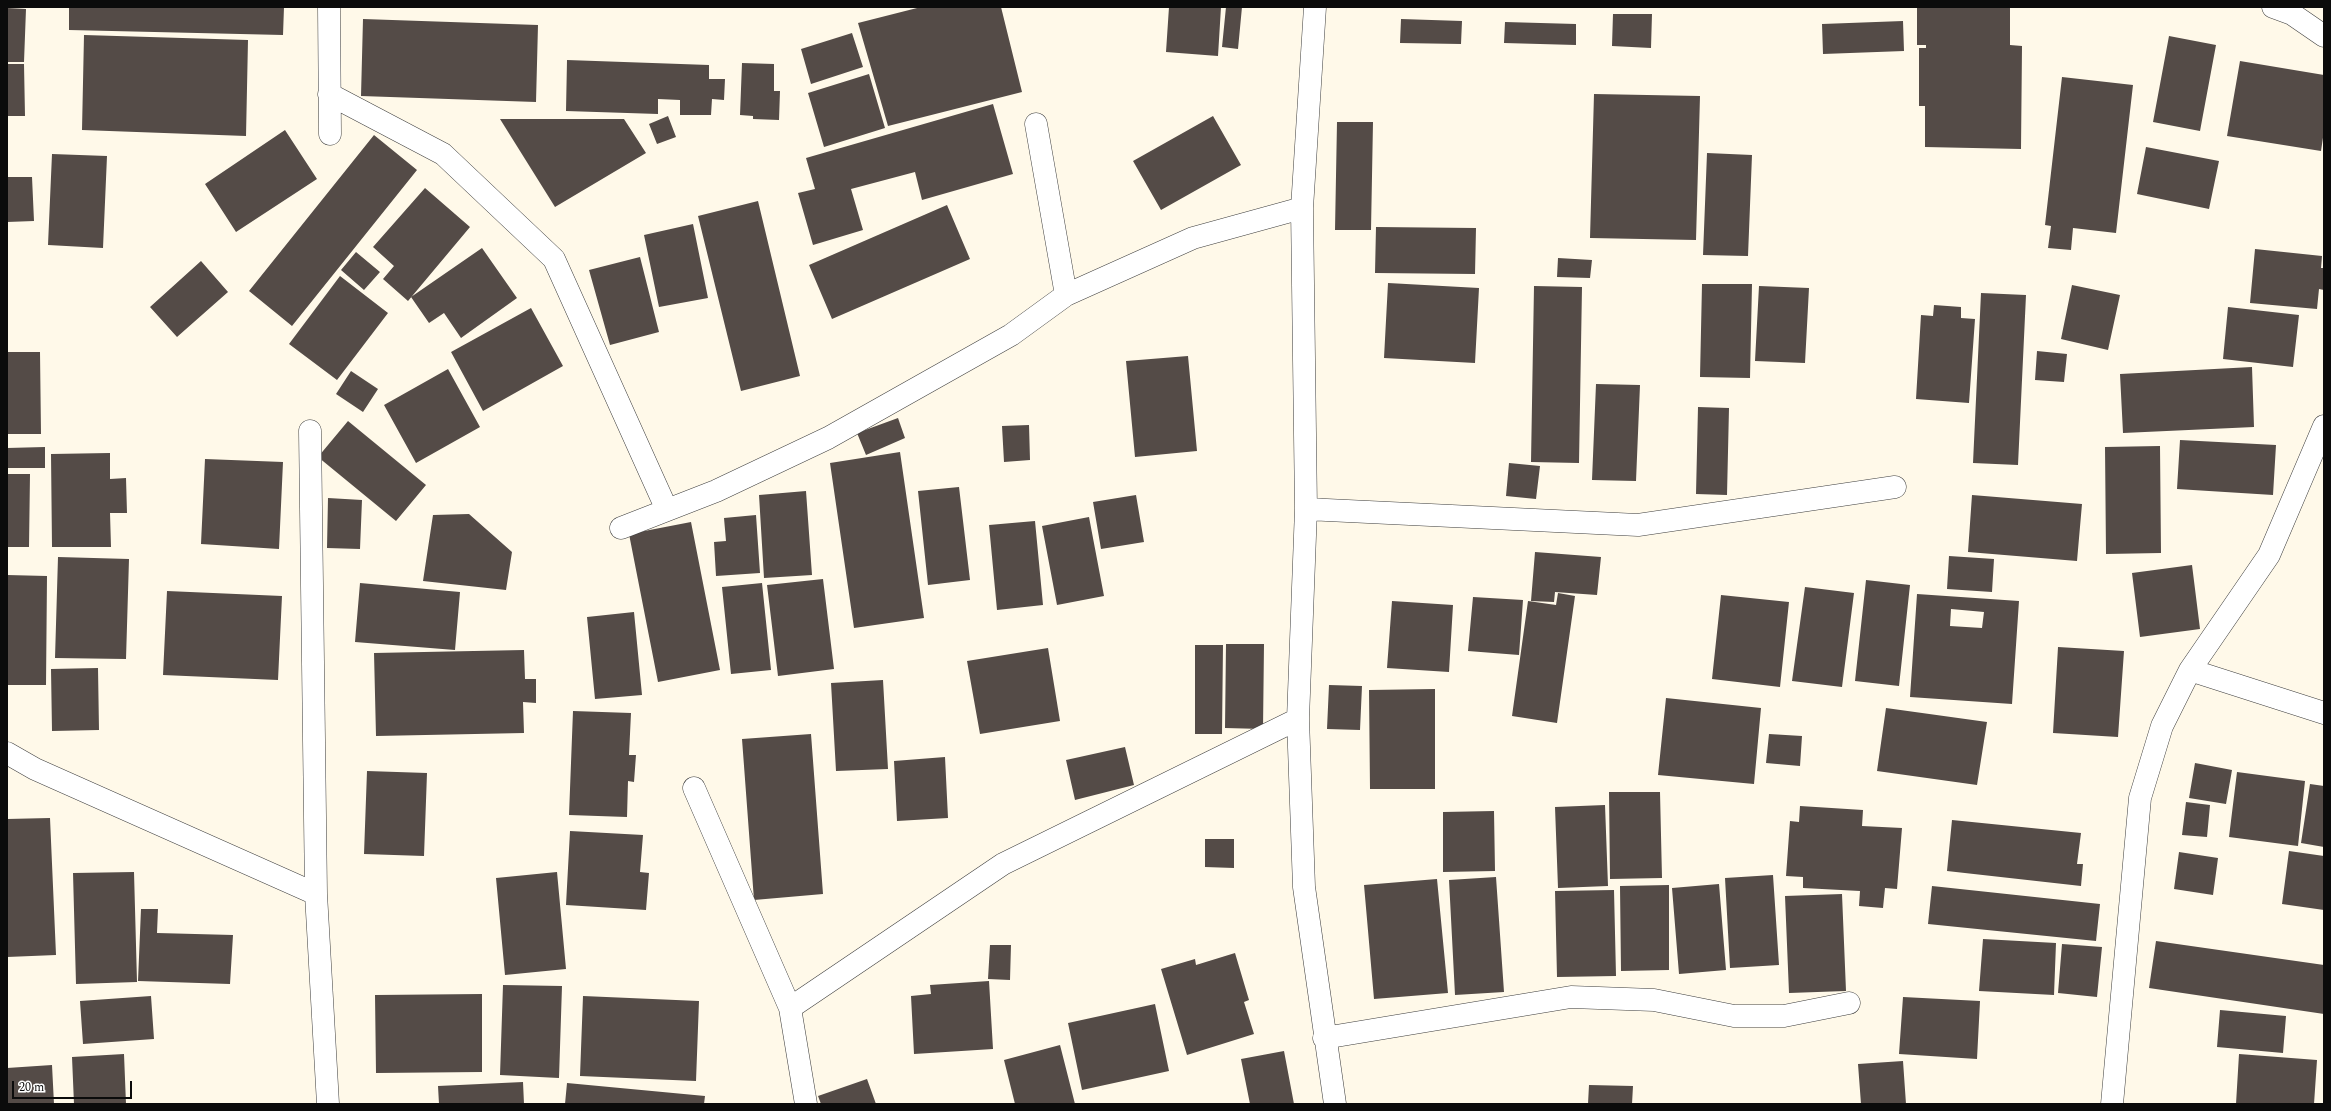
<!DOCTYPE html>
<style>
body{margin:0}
#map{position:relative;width:2331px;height:1111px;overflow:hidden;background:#fff9e9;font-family:Spectral,serif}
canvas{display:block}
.frame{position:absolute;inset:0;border:8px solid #0b0b0b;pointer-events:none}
.scale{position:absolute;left:12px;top:1081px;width:120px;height:18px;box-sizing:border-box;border:2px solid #0b0b0b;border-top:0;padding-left:5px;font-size:12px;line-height:14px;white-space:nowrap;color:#0b0b0b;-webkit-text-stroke:3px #fff;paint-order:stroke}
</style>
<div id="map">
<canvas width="2331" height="1111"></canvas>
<div class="frame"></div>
<div class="scale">20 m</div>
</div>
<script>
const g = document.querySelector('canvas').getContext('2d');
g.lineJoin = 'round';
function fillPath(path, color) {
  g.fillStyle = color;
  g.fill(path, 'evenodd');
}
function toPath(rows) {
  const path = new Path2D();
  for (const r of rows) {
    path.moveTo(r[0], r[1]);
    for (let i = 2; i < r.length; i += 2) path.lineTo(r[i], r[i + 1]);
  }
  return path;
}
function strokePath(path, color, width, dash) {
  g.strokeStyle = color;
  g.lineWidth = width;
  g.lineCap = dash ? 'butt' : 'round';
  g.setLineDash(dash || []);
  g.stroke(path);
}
const building = toPath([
 [69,7,284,7,283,35,69,30],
 [921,7,1001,7,1022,92,888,126,858,23],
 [1169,7,1221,7,1218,56,1166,52],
 [1226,7,1242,7,1238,49,1222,47],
 [7,8,26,9,24,62,7,62],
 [1917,8,2010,8,2010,45,2022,46,2021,149,1925,147,1925,106,1919,106,1919,48,1926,48,1926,45,1917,45],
 [1613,14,1652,14,1651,48,1612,46],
 [363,19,538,25,536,102,361,96],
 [1401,19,1462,21,1461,44,1400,43],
 [1903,21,1904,51,1823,54,1822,24],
 [1505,22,1576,24,1576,45,1504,43],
 [852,33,863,67,811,84,801,49],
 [84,35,248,40,246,136,82,130],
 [2169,36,2216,45,2200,131,2153,122],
 [567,60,709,65,709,79,725,79,724,100,712,99,711,115,680,115,680,100,658,99,658,114,566,111],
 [2240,61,2324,75,2324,131,2321,151,2227,136],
 [742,63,774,64,774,91,780,91,779,120,753,119,753,116,740,115],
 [7,64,24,64,25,116,7,116],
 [869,74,885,128,824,147,808,93],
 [2062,77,2133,85,2116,233,2073,228,2071,250,2048,248,2051,226,2045,225],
 [1594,94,1700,96,1696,240,1590,238],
 [993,104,1013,174,922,200,915,172,851,189,863,230,813,245,798,193,815,189,806,158],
 [668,116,676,137,657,144,649,124],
 [1213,116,1241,165,1161,210,1133,161],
 [500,119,624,119,646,153,555,207],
 [1337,122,1373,122,1371,230,1335,230],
 [285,130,317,179,236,232,205,184],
 [374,135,417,170,292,326,249,291],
 [2146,147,2219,161,2209,209,2137,194],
 [1707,153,1752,155,1748,256,1703,255],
 [52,154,107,156,103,248,48,245],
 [7,177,32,177,34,221,7,222],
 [425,188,470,227,408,301,383,279,394,266,373,247],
 [758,201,800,376,741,391,698,216],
 [947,205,970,259,832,319,809,265],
 [693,224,708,298,659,307,644,235],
 [1376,227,1476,228,1475,274,1375,273],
 [482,248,517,298,461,338,444,313,429,323,411,297],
 [2255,249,2322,256,2321,268,2324,268,2324,290,2319,289,2317,309,2250,303],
 [356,252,380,272,364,290,341,270],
 [640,257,659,332,610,345,589,270],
 [1558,258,1592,260,1590,278,1557,277],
 [201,261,228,292,177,337,150,307],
 [340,276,388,313,337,380,289,344],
 [1388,283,1479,288,1475,363,1384,358],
 [1702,284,1752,284,1750,378,1700,377],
 [2072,285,2120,295,2108,350,2061,339],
 [1534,286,1582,287,1579,463,1531,462],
 [1759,286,1809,288,1805,363,1755,361],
 [1981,293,2026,295,2018,465,1973,463],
 [1934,305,1961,307,1961,318,1975,319,1969,403,1916,399,1921,315,1933,316],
 [2228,307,2299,315,2293,367,2223,359],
 [531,308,563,366,483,411,451,352],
 [2037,351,2067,354,2064,382,2035,380],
 [7,352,40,352,41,434,7,434],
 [1188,356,1197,451,1135,457,1126,361],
 [2252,367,2254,427,2123,433,2120,374],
 [448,369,480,427,416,463,384,405],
 [351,371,378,389,363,412,336,394],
 [1596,384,1640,385,1636,481,1592,480],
 [1698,407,1729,408,1727,495,1696,494],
 [898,418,905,438,866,455,857,433],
 [348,421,426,485,396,521,318,457],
 [1029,425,1030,460,1004,462,1002,426],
 [2180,440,2276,445,2273,495,2177,489],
 [2160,446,2161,553,2106,554,2105,447],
 [45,447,45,468,7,468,7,448],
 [900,452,924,618,854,628,830,463],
 [110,453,110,479,126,478,127,513,110,513,111,547,52,547,51,454],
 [205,459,283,462,279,549,201,544],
 [1509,463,1540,466,1536,499,1506,496],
 [7,474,30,474,29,547,7,547],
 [959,487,970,580,928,585,918,491],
 [806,491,812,575,764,578,759,495],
 [1136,495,1144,542,1101,549,1093,502],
 [1972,495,2082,504,2077,561,1968,552],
 [328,498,362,500,360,549,327,548],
 [469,514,512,552,506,590,423,581,433,515],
 [756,515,760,573,716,576,714,542,726,541,724,518],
 [1089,517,1104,596,1057,605,1042,526],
 [1035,521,1043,605,997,610,989,525],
 [691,522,720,670,658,682,629,534],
 [1535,552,1601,557,1597,595,1555,592,1554,602,1531,601],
 [1949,556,1994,559,1992,592,1947,589],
 [58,557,129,559,126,659,55,658],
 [2192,565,2200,629,2140,637,2132,573],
 [7,575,47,576,46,685,7,685],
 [823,579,834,669,778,676,767,585],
 [1866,580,1910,585,1899,686,1855,681],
 [360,583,460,592,455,650,355,642],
 [762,583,771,670,731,674,722,587],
 [1805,587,1854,593,1842,687,1792,681],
 [167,591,282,596,278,680,163,675],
 [1558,593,1575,596,1557,723,1512,716,1528,601,1556,605],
 [1917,594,2019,601,2012,704,1910,697],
 [1951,609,1984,612,1982,628,1950,626],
 [1721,595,1789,602,1780,687,1712,679],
 [1473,597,1523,600,1519,655,1468,651],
 [1392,601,1453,605,1449,672,1387,668],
 [634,612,642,695,595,699,587,617],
 [1226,644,1264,644,1263,729,1225,728],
 [1195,645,1223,645,1222,734,1195,734],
 [2058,647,2124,651,2118,737,2053,733],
 [1048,648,1060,721,980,734,967,661],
 [524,650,525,679,536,679,536,703,523,702,524,733,376,736,374,653],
 [98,668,99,730,52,731,51,669],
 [883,680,888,769,836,771,831,683],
 [1329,685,1362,686,1360,730,1327,729],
 [1435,689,1435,789,1370,789,1369,690],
 [1666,698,1761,708,1754,784,1658,775],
 [1886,708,1987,722,1977,785,1877,771],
 [573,711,631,713,629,755,636,755,634,782,628,781,627,817,569,815],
 [811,734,823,894,754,900,742,739],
 [1769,734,1802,736,1800,766,1766,763],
 [1125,747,1134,785,1075,800,1066,760],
 [945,757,948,818,897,821,894,761],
 [2195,763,2232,770,2226,804,2189,798],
 [367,771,427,773,424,856,364,854],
 [2237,772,2305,781,2298,846,2229,837],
 [2310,784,2324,786,2324,847,2301,843],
 [1609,792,1660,792,1662,878,1610,879],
 [2186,802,2210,805,2207,837,2182,835],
 [1605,805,1608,886,1558,888,1555,807],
 [1800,806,1863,810,1862,826,1902,828,1897,889,1885,888,1883,908,1859,906,1860,891,1803,888,1803,877,1786,876,1790,821,1799,822],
 [1494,811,1495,871,1443,872,1443,812],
 [50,818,56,955,7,957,7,819],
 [1952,820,2081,833,2077,864,2083,864,2081,886,1947,871],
 [570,831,643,835,640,872,649,873,646,910,566,905],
 [1205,839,1234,839,1234,868,1205,867],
 [2289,851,2324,856,2324,910,2282,904],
 [2179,852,2218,858,2213,895,2174,889],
 [134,872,137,982,76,984,73,873],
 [557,872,566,969,505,975,496,878],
 [1773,875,1779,965,1730,968,1725,878],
 [1496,877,1504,992,1455,995,1449,880],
 [1437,879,1448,993,1374,999,1364,885],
 [1719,884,1726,970,1679,974,1672,888],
 [1669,885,1669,970,1621,971,1620,886],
 [1932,886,2100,904,2096,941,1928,924],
 [1614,890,1616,976,1557,977,1555,891],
 [1842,894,1846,991,1789,993,1785,896],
 [141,909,158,909,157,933,233,935,230,984,138,981],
 [1983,939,2056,943,2054,995,1979,991],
 [2156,941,2324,965,2324,1014,2149,988],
 [2062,944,2102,947,2097,997,2058,993],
 [990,945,1011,945,1010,980,988,979],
 [1235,953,1249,1000,1244,1002,1254,1034,1187,1055,1161,969,1195,959,1196,965],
 [989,981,993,1049,914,1054,911,996,931,994,930,985],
 [503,985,562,986,559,1078,500,1075],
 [482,994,482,1072,376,1073,375,995],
 [151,996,154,1039,83,1044,80,1001],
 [583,996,699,1001,696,1081,580,1076],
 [1903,997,1980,1001,1977,1059,1899,1054],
 [1155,1004,1169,1071,1082,1090,1068,1023],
 [2220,1010,2286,1016,2283,1053,2217,1047],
 [1060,1045,1075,1104,1015,1104,1004,1060],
 [1284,1051,1294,1104,1250,1104,1241,1059],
 [124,1054,126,1104,74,1104,72,1057],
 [2239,1054,2317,1060,2314,1104,2236,1104],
 [1903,1061,1906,1104,1861,1104,1858,1064],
 [52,1065,54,1104,7,1104,7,1068],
 [867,1079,876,1104,821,1104,818,1096],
 [523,1082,524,1104,439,1104,438,1086],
 [567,1083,705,1096,704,1104,565,1104],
 [1589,1085,1633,1086,1632,1104,1588,1104]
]);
const street = toPath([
 [329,7,330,134],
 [1315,7,1302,208,1306,509,1298,719,1304,887,1335,1104],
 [2273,7,2292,14,2324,36],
 [329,94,443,154,554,259,667,510],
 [1036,124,1066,295],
 [310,431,316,894,328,1104],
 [1306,509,1638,525,1895,487],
 [621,528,716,491,828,438,1011,335,1066,295,1193,238,1302,208],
 [2190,670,2324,713],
 [7,753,35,769,316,894],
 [694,788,790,1008,806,1104],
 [790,1008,1003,864,1298,719],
 [1324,1038,1571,997,1654,1000,1734,1016,1784,1016,1849,1003],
 [2112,1104,2140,798,2162,726,2190,670,2269,555,2324,426]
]);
fillPath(building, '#544b47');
strokePath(street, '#3e3e3e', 23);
strokePath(street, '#fff', 22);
</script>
